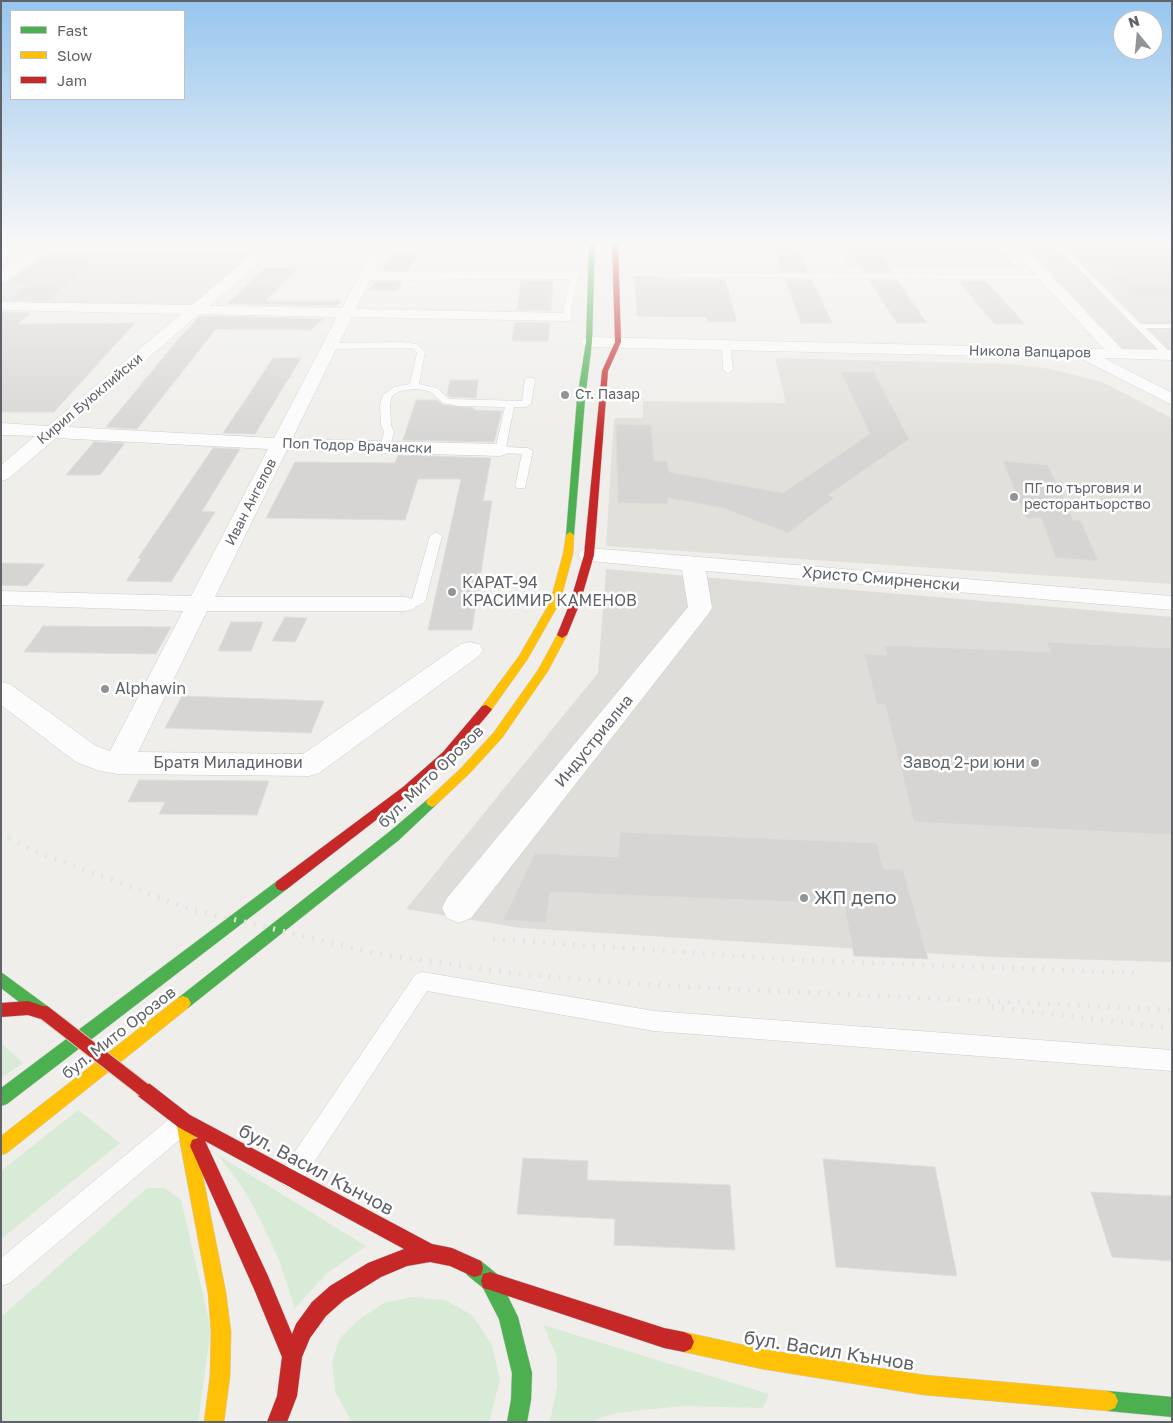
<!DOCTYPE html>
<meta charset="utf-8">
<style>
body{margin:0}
#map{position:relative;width:1173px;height:1423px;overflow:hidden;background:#efeeea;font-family:"Golos Text",sans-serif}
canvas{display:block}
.frame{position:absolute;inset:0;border:2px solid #5f6368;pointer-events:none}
.legend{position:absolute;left:10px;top:10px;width:175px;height:90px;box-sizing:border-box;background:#fff;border:1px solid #bfc1c3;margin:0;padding:6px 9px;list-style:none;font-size:15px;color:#5f6368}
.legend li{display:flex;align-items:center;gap:10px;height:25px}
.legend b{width:25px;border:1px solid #bfc1c3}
.north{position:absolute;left:1113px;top:10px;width:50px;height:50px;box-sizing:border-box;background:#fff;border:1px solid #bfc1c3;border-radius:50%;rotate:343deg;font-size:14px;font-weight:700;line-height:20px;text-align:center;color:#5f6368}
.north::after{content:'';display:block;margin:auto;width:18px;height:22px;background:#919496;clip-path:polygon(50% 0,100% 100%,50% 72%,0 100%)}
</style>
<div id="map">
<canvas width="1173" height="1423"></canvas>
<div class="frame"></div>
<ul class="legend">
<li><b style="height:6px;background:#4caf50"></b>Fast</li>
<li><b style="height:6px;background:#ffc107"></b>Slow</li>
<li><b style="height:6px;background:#c62828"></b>Jam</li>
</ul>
<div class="north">N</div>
</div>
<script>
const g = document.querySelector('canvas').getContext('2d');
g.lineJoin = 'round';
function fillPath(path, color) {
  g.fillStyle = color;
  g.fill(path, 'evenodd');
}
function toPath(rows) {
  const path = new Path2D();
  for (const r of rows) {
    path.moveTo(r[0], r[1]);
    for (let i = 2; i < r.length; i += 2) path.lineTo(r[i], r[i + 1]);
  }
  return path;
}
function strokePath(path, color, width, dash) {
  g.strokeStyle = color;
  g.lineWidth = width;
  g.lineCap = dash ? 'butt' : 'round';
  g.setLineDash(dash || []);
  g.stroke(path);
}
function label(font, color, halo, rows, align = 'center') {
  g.font = font + ' "Golos Text",sans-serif';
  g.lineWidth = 5;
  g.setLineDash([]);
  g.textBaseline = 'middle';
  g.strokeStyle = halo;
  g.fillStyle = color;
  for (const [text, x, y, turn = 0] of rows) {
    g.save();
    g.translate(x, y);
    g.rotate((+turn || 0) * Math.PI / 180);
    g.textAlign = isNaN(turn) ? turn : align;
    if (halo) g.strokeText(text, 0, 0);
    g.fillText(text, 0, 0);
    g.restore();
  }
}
const industrial = toPath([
 [1021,242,1172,242,1172,355,1126,353],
 [606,569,1172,617,1172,962,992,957,521,928,406,909,598,673]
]);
const education = toPath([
 [836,242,993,242,1016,268,848,266],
 [57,251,254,251,194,306,1,302,1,290],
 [775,358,1013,364,1050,369,1102,382,1172,418,1172,584,606,546,614,418,643,418,643,401,786,403]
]);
const green = toPath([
 [1,1043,23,1063,1,1078],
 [78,1110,120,1143,1,1239,1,1171],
 [218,1155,366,1246,326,1274,295,1308,279,1260,259,1217,243,1188],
 [147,1188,165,1188,181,1200,211,1329,198,1422,1,1422,1,1317],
 [412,1297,445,1300,472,1315,492,1345,500,1380,489,1422,353,1422,350,1419,335,1391,332,1361,340,1338,357,1321,384,1303],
 [543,1325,769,1394,763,1408,683,1406,616,1413,589,1422,550,1422,557,1387,557,1357]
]);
const building = toPath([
 [849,242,872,242,891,272,865,272,848,246,851,246,849,242],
 [1086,242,1172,242,1172,298,1132,297,1108,275,1123,275,1086,242],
 [774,247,797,247,808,272,782,272,774,247],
 [391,256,417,256,408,270,382,270,391,256],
 [41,258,83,258,77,262,93,262,46,301,8,300,30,284,1,285,1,284,7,283,41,258],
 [265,268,296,269,265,301,341,301,336,306,227,304,265,268],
 [635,276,662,277,663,279,725,279,737,322,708,322,706,317,637,316,635,276],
 [785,279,812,280,832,323,801,323,785,279],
 [869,280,897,280,927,323,897,323,869,280],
 [521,281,553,281,551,311,517,310,521,281],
 [959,281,986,281,1025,324,994,324,959,281],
 [374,282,402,282,397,290,369,290,374,282],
 [1,312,31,313,17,324,135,323,54,412,1,412,1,312],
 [216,316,323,319,311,330,216,329,137,429,106,427,176,342,199,317,216,316],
 [515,322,550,323,548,341,512,341,515,322],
 [273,358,301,358,255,434,223,433,273,358],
 [841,372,874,372,909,439,828,495,834,498,788,533,723,508,668,498,668,504,618,503,616,424,651,425,654,461,667,461,669,472,783,493,870,434,841,372],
 [450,380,478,380,476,398,450,397,447,395,450,380],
 [416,400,437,400,443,405,474,408,474,410,502,411,494,442,403,440,416,400],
 [94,442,125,443,100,475,66,475,94,442],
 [213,448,240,449,202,511,215,512,171,582,126,581,141,559,138,558,213,448],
 [398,455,491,458,483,501,492,501,472,630,428,630,461,479,418,479,405,520,266,518,295,462,395,463,398,455],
 [1003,461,1048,465,1073,520,1081,521,1098,561,1056,558,1041,518,1026,518,1003,461],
 [1,563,45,564,27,586,1,585,1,563],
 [285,617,307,618,295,642,272,641,285,617],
 [231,622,263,622,251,651,218,651,231,622],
 [43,626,171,627,156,654,24,652,43,626],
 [1046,642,1172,648,1172,835,914,822,885,704,877,705,864,654,887,655,884,645,1051,652,1046,642],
 [182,696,324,701,311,733,165,728,182,696],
 [139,780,269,781,257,815,159,814,165,802,128,802,139,780],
 [620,832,877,843,883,869,903,869,928,959,854,956,844,904,550,892,546,923,503,920,535,853,618,857,620,832],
 [523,1158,588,1161,587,1180,730,1185,735,1250,614,1245,615,1219,517,1214,523,1158],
 [823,1159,935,1167,957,1276,836,1267,823,1159],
 [1091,1192,1172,1196,1172,1261,1112,1257,1091,1192]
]);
const lane = toPath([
 [1052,242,1059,242,1141,324,1172,324,1172,328,1146,328,1171,353,1171,357,1165,357,1052,242],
 [571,273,578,275,570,317,566,319,562,317,571,273],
 [681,273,1044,275,1048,277,1044,279,684,277,680,275,681,273],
 [402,342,417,344,425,352,419,384,437,388,449,399,522,401,525,380,527,378,533,378,535,380,531,404,526,407,514,407,506,447,528,448,533,451,525,488,517,488,515,486,522,454,500,453,495,450,505,407,458,406,443,403,431,392,425,390,414,389,400,391,392,396,390,404,391,425,394,432,390,447,385,450,381,449,380,447,384,432,381,425,380,404,383,395,394,387,410,384,417,353,412,348,402,348,330,349,326,346,330,343,402,342],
 [726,342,730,345,733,370,728,373,723,370,722,345,726,342],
 [436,532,442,536,425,602,418,606,400,607,398,604,400,601,412,599,430,536,436,532],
 [422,972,654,1011,1172,1050,1172,1071,654,1031,427,991,299,1185,291,1189,283,1185,279,1177,283,1169,415,975,422,972],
 [182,1112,190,1115,193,1123,190,1131,10,1283,1,1286,1,1258,174,1115,182,1112]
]);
const street = toPath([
 [44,242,58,242,56,245,259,244,260,242,273,242,254,267,209,306,342,308,377,242,389,242,374,272,579,272,581,275,574,279,370,280,356,309,566,313,571,314,573,317,571,320,566,321,352,317,292,439,500,444,507,446,510,450,507,454,500,456,287,450,215,597,405,597,414,599,417,604,414,609,405,611,207,611,138,752,303,754,461,644,470,642,479,644,483,650,479,656,319,773,309,776,118,774,100,771,76,762,1,705,1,682,10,684,96,746,110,751,183,611,1,605,1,591,191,596,268,449,56,438,8,479,1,481,1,465,35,436,1,435,1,423,48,426,181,314,1,310,1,302,192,305,244,261,252,252,45,253,6,281,1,282,1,272,44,242],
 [199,314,337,317,274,438,68,427,199,314],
 [1005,242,1018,242,1122,349,1172,350,1172,360,1104,358,1172,393,1172,405,1080,358,589,347,583,345,581,342,583,339,589,337,1104,349,1005,242],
 [589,548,1172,596,1172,610,706,571,712,608,709,613,471,918,459,923,447,918,442,908,447,898,688,607,682,570,581,560,578,555,581,550,589,548]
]);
const fast = toPath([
 [589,242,595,242,592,342,585,399,574,535,570,538,566,535,577,399,586,342,589,242],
 [432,797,436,799,438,802,436,805,399,840,188,1008,183,1010,178,1008,175,1003,178,998,389,832,428,799,432,797],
 [282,879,287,881,289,885,287,889,7,1104,1,1106,1,1088,277,881,282,879],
 [1,972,50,1008,53,1013,50,1018,45,1020,40,1018,1,988,1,972],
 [474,1259,481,1261,497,1274,518,1317,532,1373,531,1400,527,1422,507,1422,511,1400,512,1373,499,1319,483,1288,467,1275,465,1268,467,1261,474,1259],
 [1108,1391,1172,1397,1172,1417,1108,1411,1101,1408,1098,1401,1101,1394,1108,1391]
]);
const slow = toPath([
 [570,532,574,535,573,554,560,602,527,660,490,712,482,712,480,709,482,706,519,656,550,602,563,554,566,535,570,532],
 [562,632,567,635,548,671,502,738,469,774,436,805,432,807,428,805,426,802,428,799,461,768,494,732,538,670,558,633,562,632],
 [183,996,188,998,191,1003,188,1008,7,1153,1,1155,1,1136,178,998,183,996],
 [184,1113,190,1115,192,1121,226,1293,231,1332,230,1376,224,1422,204,1422,210,1376,211,1332,208,1293,176,1121,178,1115,184,1113],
 [684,1332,762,1349,924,1375,1108,1391,1115,1394,1118,1401,1115,1408,1108,1411,924,1395,762,1369,684,1352,677,1349,674,1342,677,1335,684,1332]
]);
const jam = toPath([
 [612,242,618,242,621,342,608,371,594,555,580,603,567,635,562,638,557,635,570,603,584,555,602,371,615,342,612,242],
 [486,705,492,709,490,712,451,758,411,793,287,889,282,891,277,889,275,885,277,881,403,787,443,752,482,706,486,705],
 [28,1001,49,1008,52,1013,49,1018,44,1020,28,1015,1,1017,1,1003,28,1001],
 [144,1082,150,1084,190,1115,432,1244,452,1248,481,1261,483,1268,481,1275,474,1277,450,1266,430,1262,407,1266,381,1277,344,1300,326,1316,310,1338,302,1357,297,1396,287,1422,267,1422,277,1396,282,1357,254,1289,190,1146,192,1140,198,1138,178,1127,138,1096,136,1090,138,1084,144,1082],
 [205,1141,404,1249,368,1263,330,1286,312,1302,296,1324,292,1334,268,1276,205,1141],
 [490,1272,664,1328,684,1332,691,1335,694,1342,691,1349,684,1352,664,1348,490,1290,483,1288,481,1281,483,1274,490,1272]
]);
const railFar1 = toPath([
 [1,834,11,839]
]);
const rail = toPath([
 [9,838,34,851,190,909,379,954,518,974,652,985,1172,1010],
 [493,939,800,960,1140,973],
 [992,1007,1172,1028]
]);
const jamBridge = toPath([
 [45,1013,144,1090]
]);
const markers = [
 [565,395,5,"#919496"],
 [1014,497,5,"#919496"],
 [452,592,5,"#919496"],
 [105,689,5,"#919496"],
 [1035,763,5,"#919496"],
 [804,898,5,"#919496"]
];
const farStreetnames = [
 ["Никола Вапцаров",1030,352,1],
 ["Кирил Буюклийски",90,399,-40],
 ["Поп Тодор Врачански",357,446,2],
 ["Иван Ангелов",251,502,-63]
];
const farPoinames = [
 ["Ст. Пазар",575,395],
 ["ПГ по търговия и",1024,489],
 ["ресторантьорство",1024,505]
];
const streetNames = [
 ["Христо Смирненски",881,579,5],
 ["Индустриална",594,741,-51],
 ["Братя Миладинови",228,763],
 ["бул. Мито Орозов",431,777,-44],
 ["бул. Мито Орозов",119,1033,-38]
];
const poiNames = [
 ["КАРАТ-94",462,583],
 ["КРАСИМИР КАМЕНОВ",462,601],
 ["Alphawin",115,689],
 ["Завод 2-ри юни",1025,763,"right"]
];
const nearPoinames = [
 ["ЖП депо",814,898]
];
const nearStreetnames = [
 ["бул. Васил Кънчов",316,1170,28],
 ["бул. Васил Кънчов",829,1351,9]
];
fillPath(industrial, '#dfddda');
fillPath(education, '#e2e0da');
fillPath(green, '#d8ebd6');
fillPath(building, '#d6d5d3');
strokePath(building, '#deddd9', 1);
strokePath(lane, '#cbcccc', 1);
strokePath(street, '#cbcccc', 1);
strokePath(fast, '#cacacb', 1);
strokePath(slow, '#cacacb', 1);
strokePath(jam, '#cacacb', 1);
fillPath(lane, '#fdfcfc');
fillPath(street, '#fdfcfc');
fillPath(fast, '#4caf50');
fillPath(slow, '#ffc107');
fillPath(jam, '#c62828');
strokePath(railFar1, '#e4e4e4', 4, [1, 6]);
strokePath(rail, '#e4e4e4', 5, [2, 8]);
strokePath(jamBridge, '#d7ceb8', 16, []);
strokePath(jamBridge, '#c62828', 14);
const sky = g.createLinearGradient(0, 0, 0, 441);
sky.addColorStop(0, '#97c6ef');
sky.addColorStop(0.55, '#f8f7f6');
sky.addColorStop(1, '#f8f7f600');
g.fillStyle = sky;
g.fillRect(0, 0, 1173, 441);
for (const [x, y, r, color] of markers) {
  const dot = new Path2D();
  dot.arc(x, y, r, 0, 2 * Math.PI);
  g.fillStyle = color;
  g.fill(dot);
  strokePath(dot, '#fff', 2);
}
label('14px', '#5f6368', '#fff', farStreetnames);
label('14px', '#5f6368', '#fff', farPoinames, 'left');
label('16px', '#5f6368', '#fff', streetNames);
label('16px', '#5f6368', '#fff', poiNames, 'left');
label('19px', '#5f6368', '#fff', nearPoinames, 'left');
label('19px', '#5f6368', '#fff', nearStreetnames);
</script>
